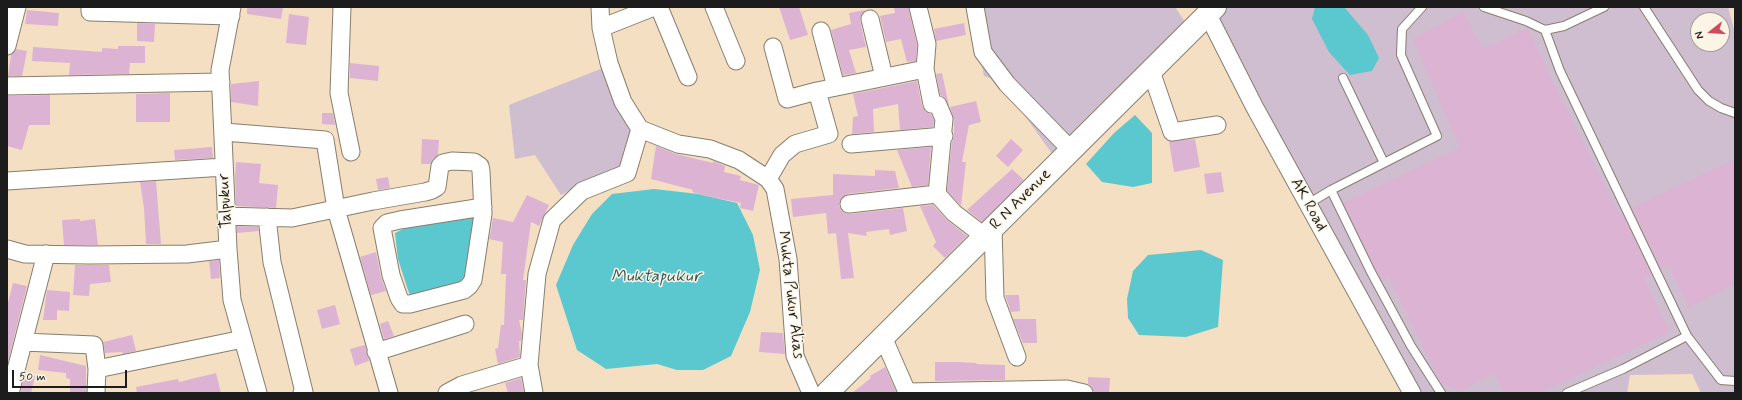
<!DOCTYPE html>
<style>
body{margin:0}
#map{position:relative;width:1742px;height:400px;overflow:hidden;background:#f4dfc2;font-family:Mynerve,sans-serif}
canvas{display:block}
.frame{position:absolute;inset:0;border:8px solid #1c1c1c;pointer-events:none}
.north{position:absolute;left:1690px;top:12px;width:40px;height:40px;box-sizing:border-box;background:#fcf5e5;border:1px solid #a29e95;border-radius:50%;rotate:253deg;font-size:11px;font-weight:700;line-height:16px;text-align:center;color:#1c1c1c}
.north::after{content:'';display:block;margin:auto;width:14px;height:18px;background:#d1495b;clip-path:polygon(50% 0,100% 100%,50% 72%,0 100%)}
.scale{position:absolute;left:12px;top:370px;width:115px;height:18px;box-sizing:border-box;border:2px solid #1c1c1c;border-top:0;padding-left:5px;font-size:12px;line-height:14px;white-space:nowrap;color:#1c1c1c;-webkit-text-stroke:3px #fcf5e5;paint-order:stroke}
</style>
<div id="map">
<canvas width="1742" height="400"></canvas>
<div class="frame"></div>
<div class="north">N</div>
<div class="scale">50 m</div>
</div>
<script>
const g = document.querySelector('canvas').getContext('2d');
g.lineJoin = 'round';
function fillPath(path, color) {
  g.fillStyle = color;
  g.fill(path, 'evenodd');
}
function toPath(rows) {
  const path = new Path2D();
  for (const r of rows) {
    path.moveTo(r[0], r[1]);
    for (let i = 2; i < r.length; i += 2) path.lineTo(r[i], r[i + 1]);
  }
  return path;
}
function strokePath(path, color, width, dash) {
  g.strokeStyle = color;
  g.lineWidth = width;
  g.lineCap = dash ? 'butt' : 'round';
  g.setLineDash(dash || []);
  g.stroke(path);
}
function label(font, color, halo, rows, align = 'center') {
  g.font = font + ' Mynerve,sans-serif';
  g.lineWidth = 3;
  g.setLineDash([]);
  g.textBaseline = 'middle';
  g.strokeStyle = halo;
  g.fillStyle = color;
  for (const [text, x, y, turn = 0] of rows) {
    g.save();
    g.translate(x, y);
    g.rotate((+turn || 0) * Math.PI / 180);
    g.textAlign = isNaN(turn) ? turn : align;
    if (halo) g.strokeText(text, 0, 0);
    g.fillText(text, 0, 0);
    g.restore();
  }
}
const industrial = toPath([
 [971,7,1175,7,1185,22,1053,155,1000,81,984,76],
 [1219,7,1728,7,1735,33,1735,393,1701,393,1692,374,1630,375,1627,393,1419,393,1205,21],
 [1698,20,1722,20,1722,44,1698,44],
 [603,68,633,138,622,169,592,179,561,195,535,155,515,159,509,105]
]);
const water = toPath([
 [1315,7,1344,7,1368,35,1379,58,1372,71,1350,75,1329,52,1312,19],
 [1135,115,1152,133,1152,183,1133,187,1102,182,1086,164,1114,133],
 [654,189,698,194,737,203,753,235,760,270,750,312,731,356,703,370,677,370,657,364,606,369,577,350,556,285,573,245,592,214,612,194],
 [468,213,481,223,466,293,415,306,408,290,398,259,395,233,418,222],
 [1201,250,1223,260,1218,327,1186,337,1139,335,1128,318,1127,299,1133,271,1148,255]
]);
const building = toPath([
 [247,7,283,7,281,19,247,14],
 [779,7,799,7,808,35,790,40],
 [894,7,908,7,917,45,916,61,907,62,901,39,886,42,880,16,895,13],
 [27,10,59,13,58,26,25,24],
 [865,10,861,16,860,21,866,47,849,50,856,73,843,75,831,30,851,24,849,13],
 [1463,12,1483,49,1528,28,1552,81,1619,214,1622,213,1651,275,1644,279,1670,332,1539,393,1504,393,1494,373,1461,391,1441,383,1389,277,1382,281,1343,203,1460,148,1413,39],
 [289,14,309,17,306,45,286,43],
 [137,23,155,24,154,42,137,41],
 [964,23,966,35,936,41,934,29],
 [118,46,145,46,145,63,130,63,129,74,69,75,70,63,32,61,33,47,102,52,102,48,118,49],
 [16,49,27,51,22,76,8,76,11,55],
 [350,63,379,66,378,81,350,78],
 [942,73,949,106,944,97,940,95,936,74],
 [259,81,258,106,231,102,231,84],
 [917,81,922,106,925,111,931,114,934,121,933,127,900,130,898,104,873,109,874,132,852,134,853,117,858,116,853,94],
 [170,93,170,122,136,122,136,94],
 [50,95,50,125,29,125,22,150,7,146,7,96],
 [976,101,981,122,969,125,962,162,966,162,961,206,947,191,952,142,954,136,954,120,950,107],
 [322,113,333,113,335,125,322,124],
 [422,139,439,140,438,155,433,159,430,164,421,164],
 [1011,139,1023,150,1008,167,996,156],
 [1195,139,1200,167,1174,172,1169,141],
 [656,146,676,154,713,163,713,161,725,166,724,172,741,176,740,180,759,185,753,211,740,208,741,203,706,196,692,192,693,190,651,179],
 [212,147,213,158,175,160,174,150],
 [931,147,928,185,912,187,897,150],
 [1735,159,1735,284,1689,307,1668,265,1661,269,1632,208],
 [236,162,261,164,259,183,278,185,276,208,236,206,235,177],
 [1012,169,1024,180,982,222,967,210],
 [875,170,895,171,899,188,847,194,840,200,839,205,841,210,845,213,850,214,903,208,907,231,890,235,889,229,866,232,867,236,848,233,854,278,841,279,836,233,828,234,826,213,793,217,791,199,833,195,833,174,875,176],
 [1221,172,1224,192,1207,194,1204,174],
 [388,177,390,188,378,190,376,179],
 [156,181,161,244,146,244,144,208,140,182],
 [527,195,549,205,539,226,531,222,523,280,526,280,523,320,519,320,522,334,521,341,519,341,520,357,498,364,495,349,498,348,501,325,504,325,506,274,501,274,503,242,489,239,490,235,493,218,513,222],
 [933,205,948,221,967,236,945,258,933,246,936,242,920,206],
 [80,219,80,221,95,219,98,245,64,245,62,220],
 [237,226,258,227,259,231,237,233],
 [376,252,381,277,386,291,371,295,360,257],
 [219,260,220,278,211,279,209,261],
 [75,265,109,265,111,282,90,284,89,296,73,295],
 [13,283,27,286,7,365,7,307],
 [47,290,70,292,69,311,57,310,57,320,43,320],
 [1005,295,1019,295,1020,311,1011,312],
 [335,305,340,324,322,329,317,310],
 [1013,319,1036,319,1037,343,1023,343],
 [388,321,394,336,384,339,380,324],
 [761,332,783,333,785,354,759,352],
 [132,335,136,351,123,354,122,352,105,353,103,342],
 [365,345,369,361,355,366,350,349],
 [40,355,86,366,86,393,70,393,70,379,66,378,66,373,38,370],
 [935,362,958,362,977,363,976,364,1005,365,1005,380,935,381],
 [885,367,897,393,852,393,871,378,870,376],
 [216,373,221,393,137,393,136,387,178,379,179,382],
 [25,374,35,376,31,393,20,393],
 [1088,377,1110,378,1109,393,1094,392,1091,386,1088,384],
 [521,378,524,393,508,393,505,383]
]);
const lane = toPath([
 [1484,7,1526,21,1545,30,1564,26,1604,7],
 [1644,7,1698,90,1709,101,1721,108,1735,113],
 [1545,30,1560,71,1687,336,1623,369,1567,393],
 [1343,78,1384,163],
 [1331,190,1437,136,1401,55,1402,29,1422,7],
 [1308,204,1331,190,1371,272,1411,346,1441,393],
 [1687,336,1721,380,1735,381]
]);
const street = toPath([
 [90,7,90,12,231,16],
 [232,7,220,70,228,249,232,300,258,393],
 [342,7,339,93,351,152],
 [600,7,601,28,609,63,623,102,640,129,678,144,710,149,739,160,768,179,775,189,788,259,795,356,811,393],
 [659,7,688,77],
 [714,7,736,61],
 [918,7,927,44,925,69,932,104,938,105,944,119,937,194,954,213,984,236],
 [975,7,983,52,1007,84,1071,150],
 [1208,15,1254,106,1412,393],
 [870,19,884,77],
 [601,28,654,7],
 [821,31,836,87],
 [7,46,17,7],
 [773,47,787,99,817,91],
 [1151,71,1172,132,1217,125],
 [7,86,221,82],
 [224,132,325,140,336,209,389,393],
 [851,144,944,136],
 [768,179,782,155,795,144,829,134,817,91,925,69],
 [7,181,224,167],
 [849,204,937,194],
 [226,216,292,218,373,201,425,192,432,190,437,187,440,166,443,163,452,161,474,162,480,166,481,171,483,214,473,280,469,286,464,290,410,304,403,304,399,298,391,275,382,228,387,223,400,220,483,207],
 [267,217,272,262,304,392,302,393],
 [993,227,995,298,1017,357],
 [7,249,25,254,89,255,187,254,228,249],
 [883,337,907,392,1067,389,1084,393],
 [23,342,94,345,97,369,96,393],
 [376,352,465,324],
 [97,369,243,339],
 [10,393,46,254],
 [447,393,462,385,529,365],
 [534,393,529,365,537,274,552,220,582,191,627,173,640,129]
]);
const primary = toPath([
 [827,393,1215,7]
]);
const streetNames = [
 ["R N Avenue",1021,200,-45],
 ["Talpukur",226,201,-93],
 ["AK Road",1308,205,61],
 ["Mukta Pukur Alias",790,295,83]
];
const waterNames = [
 ["Muktapukur",656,277]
];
fillPath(industrial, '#cfbdd0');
fillPath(water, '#5bc8cf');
fillPath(building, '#ddb3d4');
strokePath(lane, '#887e6f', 10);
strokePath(street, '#887e6f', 19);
strokePath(primary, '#887e6f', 24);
strokePath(lane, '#fff', 8);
strokePath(street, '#fff', 17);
strokePath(primary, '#fff', 22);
label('16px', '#1c1c1c', '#fcf5e5', streetNames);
label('italic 17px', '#32585b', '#fcf5e5', waterNames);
</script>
